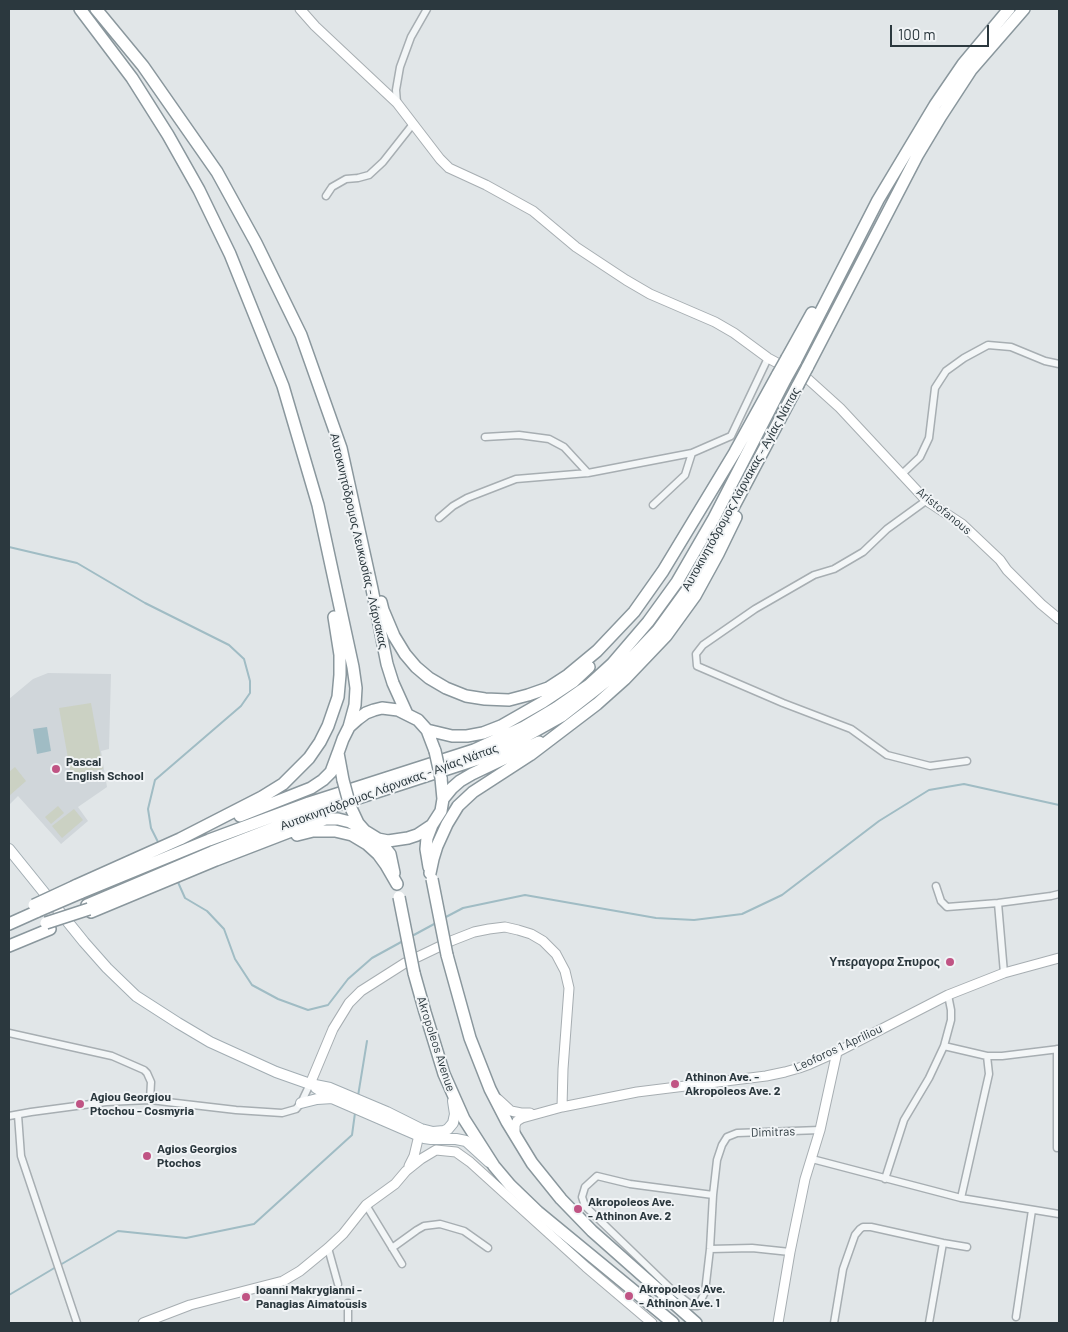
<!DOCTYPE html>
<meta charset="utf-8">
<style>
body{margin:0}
#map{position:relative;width:1068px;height:1332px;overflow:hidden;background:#e1e6e8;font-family:Barlow,sans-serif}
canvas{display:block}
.frame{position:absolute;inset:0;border:10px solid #2b383e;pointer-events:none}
.scale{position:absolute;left:890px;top:25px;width:99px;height:22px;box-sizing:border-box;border:2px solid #2b383e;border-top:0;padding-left:6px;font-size:15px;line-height:18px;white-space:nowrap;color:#2b383e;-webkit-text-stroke:4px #f1f4f6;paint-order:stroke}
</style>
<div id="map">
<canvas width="1068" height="1332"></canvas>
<div class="frame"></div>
<div class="scale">100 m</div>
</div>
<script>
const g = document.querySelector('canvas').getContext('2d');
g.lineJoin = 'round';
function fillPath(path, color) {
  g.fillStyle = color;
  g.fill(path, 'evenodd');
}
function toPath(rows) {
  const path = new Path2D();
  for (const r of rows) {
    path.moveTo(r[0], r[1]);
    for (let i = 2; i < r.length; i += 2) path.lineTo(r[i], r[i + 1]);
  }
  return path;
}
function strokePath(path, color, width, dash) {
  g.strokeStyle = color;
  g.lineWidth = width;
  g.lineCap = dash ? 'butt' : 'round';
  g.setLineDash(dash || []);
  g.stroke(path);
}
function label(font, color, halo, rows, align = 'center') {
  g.font = font + ' Barlow,sans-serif';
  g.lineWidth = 4;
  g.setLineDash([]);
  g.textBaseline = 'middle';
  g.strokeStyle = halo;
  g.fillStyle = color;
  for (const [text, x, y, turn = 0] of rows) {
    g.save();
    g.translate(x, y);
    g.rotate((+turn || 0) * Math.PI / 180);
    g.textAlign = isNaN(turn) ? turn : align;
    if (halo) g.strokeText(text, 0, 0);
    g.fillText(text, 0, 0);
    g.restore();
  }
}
const built = toPath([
 [48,673,111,674,109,749,101,751,107,787,78,807,88,821,61,844,18,796,9,805,9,699,33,679]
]);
const green = toPath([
 [91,703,103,769,71,775,59,708],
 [15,767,26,781,9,796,9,772],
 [58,806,64,813,51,824,45,817],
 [74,809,83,820,62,838,52,826]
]);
const water = toPath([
 [47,727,51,751,37,754,33,729]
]);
const stream = toPath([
 [9,547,77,563,145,603,229,645,244,659,250,681,250,693,241,706,155,780,148,809,151,828,159,844],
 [177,880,185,898,207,911,224,929,235,959,252,985,278,999,308,1010,328,1005,348,979,372,958,403,941],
 [444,918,463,908,525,895,656,918,694,920,742,914,782,895,879,821,929,790,964,784,1059,805],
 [412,936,436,923],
 [358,1096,367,1041],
 [60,1265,118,1231,186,1238,254,1224,352,1135,355,1113],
 [9,1295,56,1267]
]);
const street = toPath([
 [397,103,396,90,400,67,411,37,427,9],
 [326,196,332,187,346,179,358,178,369,175,383,162,413,124],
 [485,437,519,435,549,439,564,447,588,473],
 [901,475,920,457,929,438,935,388,946,371,964,358,988,345,1011,347,1045,361,1059,364],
 [927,500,887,529,863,552,834,569,814,575,755,609,703,645,696,654,697,666,783,703,851,729,887,755,930,766,967,761],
 [653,505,685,475,692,453],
 [439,518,453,506,467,498,516,479,588,473,692,453,731,436,768,358],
 [936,886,941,901,947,907,998,903,1051,896,1059,894],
 [998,903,1004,973],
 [9,1033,112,1056,144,1070,147,1073,151,1082,150,1100],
 [944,1046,987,1056,1002,1056,1059,1049],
 [18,1115,21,1156,77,1323],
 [9,1116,31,1112,106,1102,150,1100,236,1110,282,1113,296,1109,301,1103,310,1084],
 [1057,1148,1057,1049],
 [812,1159,961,1198,1059,1214],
 [885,1179,904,1120,929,1078,944,1046,951,1020,951,1010,948,995],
 [713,1195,630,1184,597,1176,585,1187,582,1197,585,1206,672,1290,690,1304,693,1306,698,1306,705,1292,710,1249,713,1195,717,1160,722,1145,727,1137,737,1133,820,1130],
 [961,1198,989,1074,987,1056],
 [366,1205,402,1264],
 [328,1248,338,1284],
 [392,1248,417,1230,424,1226,440,1224,464,1231,488,1248],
 [710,1249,752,1248,790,1252],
 [1016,1317,1032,1210],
 [348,1323,348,1303],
 [834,1323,843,1269,855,1235,860,1229,863,1227,871,1227,943,1243,967,1247],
 [929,1323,943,1243]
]);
const secondary = toPath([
 [300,9,315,26,397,103,440,159,449,168,486,185,533,211,576,247,626,280,650,294,715,322,734,333,768,358,809,380,840,408,922,496,930,503,962,524,1000,560,1007,570,1041,604,1059,619],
 [310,1084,333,1029,349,1003,361,991,405,963,451,941,474,932,489,929,505,927,518,930,531,934,543,941,556,954,565,971,569,988,563,1069,562,1107],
 [498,1099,511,1111,521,1113,530,1113],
 [515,1135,515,1125,517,1121,522,1118,562,1107,637,1092,766,1076,785,1072,799,1068,810,1064,837,1052,948,995,1004,973,1059,958],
 [409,1166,414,1156,420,1131],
 [143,1323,190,1305,283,1281,300,1271,328,1248,343,1234,366,1205,395,1184,406,1171,421,1159,436,1150,456,1152,470,1162,586,1267,652,1323],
 [778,1323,790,1252,805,1179,820,1130,837,1052]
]);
const primary = toPath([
 [9,849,84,942,107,968,136,996,178,1023,210,1042,276,1072,310,1084,330,1088,387,1112,421,1129,433,1132,444,1131,448,1129,453,1123,455,1114,453,1101],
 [316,1088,334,1099,424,1138,431,1139,456,1139,466,1141,489,1162],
 [301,1103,317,1099,333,1098]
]);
const highway = toPath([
 [80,9,132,78,168,135,199,190,230,254,283,386,318,505,353,667,356,688,355,705,349,727],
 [96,9,143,66,217,172,256,243,301,335,341,448,372,589,387,664,393,683,407,714],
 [787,358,812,313],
 [795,362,878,200,935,105,963,64,1009,9],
 [807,368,917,156,941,116,971,70,1024,9],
 [381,602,383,610,394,636,405,654,416,667,429,678,446,688,466,696,485,699,509,700,528,695,548,688,568,675,597,651,634,612,663,571,735,452,778,374],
 [427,730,452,736,467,736,483,733,501,726,543,702,573,682,589,667],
 [343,780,338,753,343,739,349,727,358,719,366,713,374,710,382,708,398,710,418,720,427,730,435,751],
 [443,799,452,788,460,781,472,774,539,742],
 [350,806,358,823,365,831,378,839,388,841,408,838,417,835,432,825,441,811,443,799,441,778],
 [240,816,311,788,323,780,331,772,338,753],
 [297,835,313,831,335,831,352,835,367,844,378,854,386,865,397,884],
 [378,839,390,854,394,873],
 [429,867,426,849,427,838,432,825],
 [430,873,433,859,437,846,447,824,458,806,473,792,530,755,597,704,625,679,666,636,695,596,718,554,736,517],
 [75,886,180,839,262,797,283,784,309,758,320,742,328,726,338,697,340,675,340,655,334,617],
 [80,893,209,840,309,803,474,750,524,727,556,708,589,685,612,664,648,622,677,582,714,518,786,378],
 [87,905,212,852,315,812,478,759,528,735,562,716,594,691,619,671,658,630,687,590,725,523,798,385],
 [91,912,216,860,312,823,326,819,338,819,350,822,365,831],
 [9,924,38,911],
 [9,946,50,929],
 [447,955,470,1038,490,1089,507,1122,532,1163,561,1199,592,1231,696,1323],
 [414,973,425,1012,444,1074,464,1119,494,1166,510,1185,538,1212,673,1323]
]);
const highwayBridge = toPath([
 [778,374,787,358],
 [786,378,795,362],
 [798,385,807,368],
 [435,751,441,778],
 [343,780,350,806],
 [432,879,447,955],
 [399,897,414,973],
 [34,905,75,886],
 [38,911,80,893],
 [46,923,89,909]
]);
const markers = [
 [56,769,5,"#c05484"],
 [950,962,5,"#c05484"],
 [675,1084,5,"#c05484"],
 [80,1104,5,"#c05484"],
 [147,1156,5,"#c05484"],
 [578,1209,5,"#c05484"],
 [629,1296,5,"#c05484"],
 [246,1297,5,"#c05484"]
];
const streetNames = [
 ["Αυτοκινητόδρομος Λάρνακας - Αγίας Νάπας",741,489,-61],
 ["Aristofanous",944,511,39],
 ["Αυτοκινητόδρομος Λευκωσίας - Λάρνακας",359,541,77],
 ["Αυτοκινητόδρομος Λάρνακας - Αγίας Νάπας",389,787,-20],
 ["Akropoleos Avenue",436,1044,72],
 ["Leoforos 1 Apriliou",838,1048,-25],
 ["Dimitras",773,1132,-2]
];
const poiNames = [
 ["Pascal",66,762],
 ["English School",66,776],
 ["Υπεραγορα Σπυρος",940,962,"right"],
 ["Athinon Ave. -",685,1077],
 ["Akropoleos Ave. 2",685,1091],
 ["Agiou Georgiou",90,1097],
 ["Ptochou - Cosmyria",90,1111],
 ["Agios Georgios",157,1149],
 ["Ptochos",157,1163],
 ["Akropoleos Ave.",588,1202],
 ["- Athinon Ave. 2",588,1216],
 ["Akropoleos Ave.",639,1289],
 ["- Athinon Ave. 1",639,1303],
 ["Ioanni Makrygianni -",256,1290],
 ["Panagias Aimatousis",256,1304]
];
fillPath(built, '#d0d6da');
fillPath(green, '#cbd1c3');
fillPath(water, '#a0bcc4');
strokePath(stream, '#a0bcc4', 2);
strokePath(street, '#a7aeb2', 9);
strokePath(secondary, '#a7aeb2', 11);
strokePath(primary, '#a2adb3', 12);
strokePath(highway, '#8a979d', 14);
strokePath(street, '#f3f6f7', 6);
strokePath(secondary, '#fff', 9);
strokePath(primary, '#fff', 10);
strokePath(highway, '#fff', 11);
strokePath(highwayBridge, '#8a979d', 14, []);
strokePath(highwayBridge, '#fff', 11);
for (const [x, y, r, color] of markers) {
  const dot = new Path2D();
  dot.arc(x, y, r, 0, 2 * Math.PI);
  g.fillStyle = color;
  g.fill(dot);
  strokePath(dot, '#f1f4f6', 2);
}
label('12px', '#2b383e', '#f1f4f6', streetNames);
label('bold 12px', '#2b383e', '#f1f4f6', poiNames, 'left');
</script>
